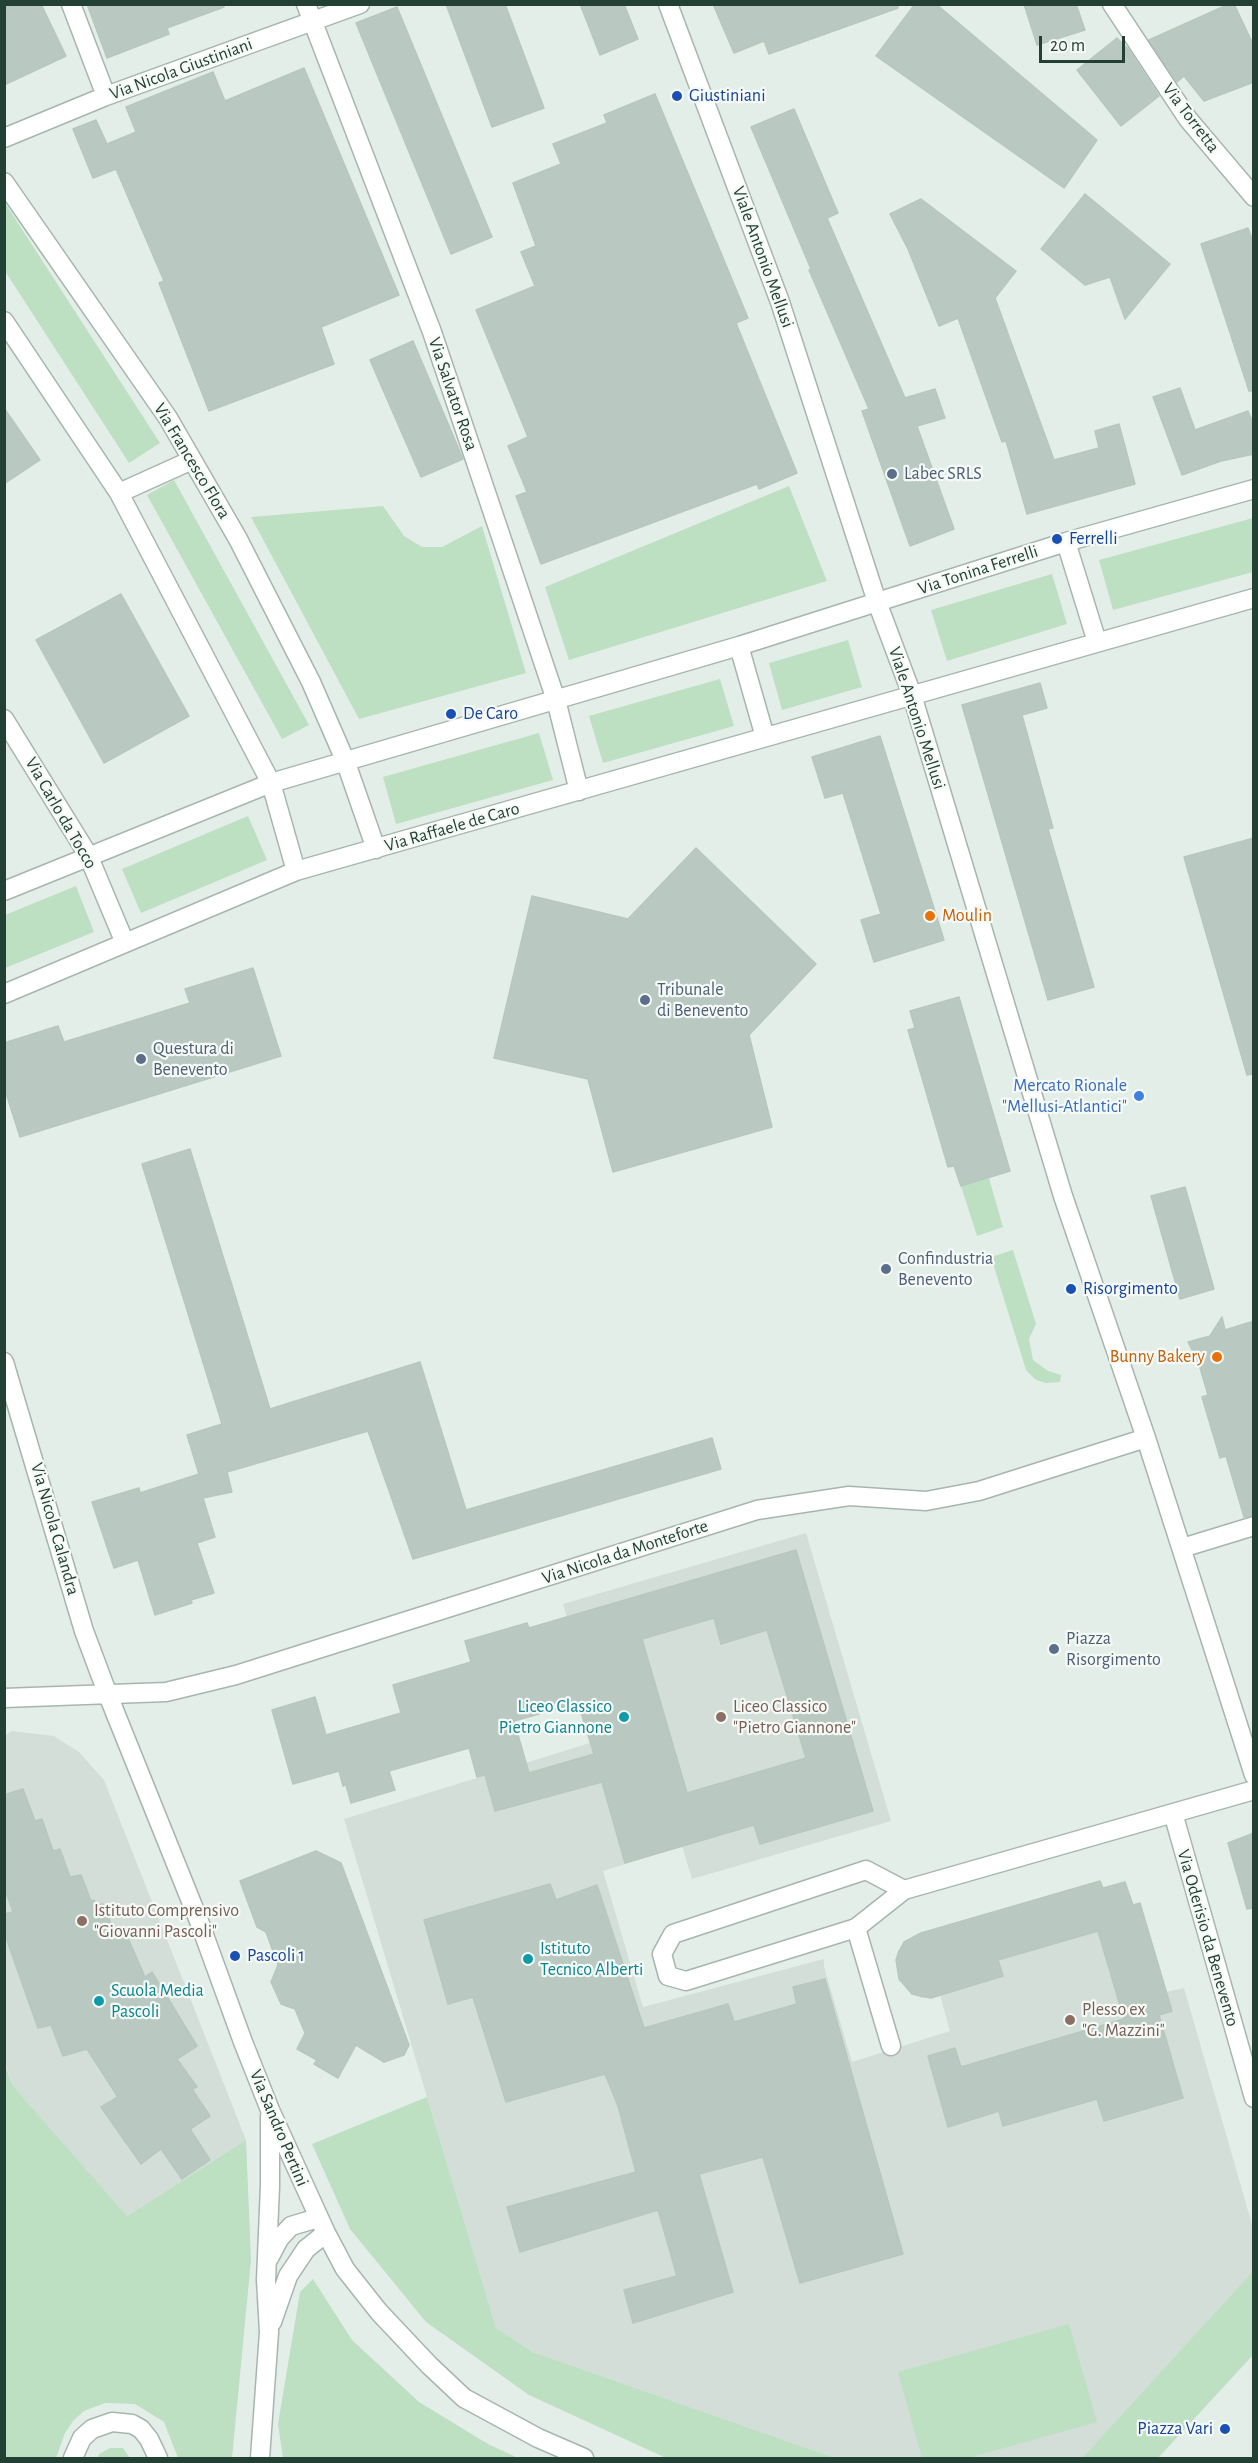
<!DOCTYPE html>
<style>
body{margin:0}
#map{position:relative;width:1258px;height:2463px;overflow:hidden;background:#e4eee8;font-family:"Alegreya Sans",sans-serif}
canvas{display:block}
.frame{position:absolute;inset:0;border:6px solid #234035;pointer-events:none}
.scale{position:absolute;left:1039px;top:36px;width:86px;height:27px;box-sizing:border-box;border:3px solid #234035;border-top:0;padding-left:8px;font-size:18px;line-height:21px;white-space:nowrap;color:#234035;-webkit-text-stroke:4px #f5faf7;paint-order:stroke}
</style>
<div id="map">
<canvas width="1258" height="2463"></canvas>
<div class="frame"></div>
<div class="scale">20 m</div>
</div>
<script>
const g = document.querySelector('canvas').getContext('2d');
g.lineJoin = 'round';
function fillPath(path, color) {
  g.fillStyle = color;
  g.fill(path, 'evenodd');
}
function toPath(rows) {
  const path = new Path2D();
  for (const r of rows) {
    path.moveTo(r[0], r[1]);
    for (let i = 2; i < r.length; i += 2) path.lineTo(r[i], r[i + 1]);
  }
  return path;
}
function strokePath(path, color, width, dash) {
  g.strokeStyle = color;
  g.lineWidth = width;
  g.lineCap = dash ? 'butt' : 'round';
  g.setLineDash(dash || []);
  g.stroke(path);
}
function label(font, color, halo, rows, align = 'center') {
  g.font = font + ' "Alegreya Sans",sans-serif';
  g.lineWidth = 4.5;
  g.setLineDash([]);
  g.textBaseline = 'middle';
  g.strokeStyle = halo;
  g.fillStyle = color;
  for (const [text, x, y, turn = 0] of rows) {
    g.save();
    g.translate(x, y);
    g.rotate((+turn || 0) * Math.PI / 180);
    g.textAlign = isNaN(turn) ? turn : align;
    if (halo) g.strokeText(text, 0, 0);
    g.fillText(text, 0, 0);
    g.restore();
  }
}
const built = toPath([
 [806,1533,891,1821,692,1879,682,1846,603,1871,643,2007,824,1959,824,1967,852,2062,950,2031,940,1995,931,1998,921,1998,912,1994,899,1979,896,1960,899,1951,912,1937,1100,1881,1103,1888,1125,1882,1132,1905,1140,1903,1166,1992,1184,1988,1253,2228,1253,2271,1082,2458,835,2458,533,2352,496,2328,344,1819,590,1743,575,1692,588,1688,563,1604],
 [12,1731,54,1736,79,1752,104,1780,246,2140,127,2216,13,2086,5,2063,4,1736]
]);
const green = toPath([
 [5,203,160,443,129,463,5,271],
 [174,480,309,725,282,739,147,495],
 [789,486,827,581,569,660,545,587],
 [383,506,404,536,422,547,442,547,482,526,526,673,359,719,251,517],
 [1253,518,1253,572,1113,610,1099,560],
 [1052,574,1067,624,947,661,931,610],
 [848,640,862,687,782,710,769,663],
 [720,679,734,726,603,763,589,716],
 [539,733,553,780,396,824,383,777],
 [248,816,267,860,141,913,122,869],
 [76,886,94,932,5,968,5,915],
 [989,1178,1003,1227,977,1236,961,1186],
 [1013,1250,1036,1324,1029,1339,1033,1360,1048,1371,1061,1375,1060,1382,1046,1383,1036,1380,1026,1370,991,1257],
 [4,2063,13,2086,127,2216,246,2140,251,2260,232,2458,178,2458,164,2422,135,2404,105,2403,84,2411,73,2421,65,2433,56,2458,5,2458],
 [427,2097,496,2328,533,2352,835,2458,666,2458,529,2395,426,2322,350,2229,312,2144],
 [1253,2271,1253,2355,1158,2458,1082,2458],
 [313,2279,352,2340,419,2402,488,2444,518,2458,283,2458,278,2424,300,2292],
 [1069,2324,1097,2422,968,2458,922,2458,898,2372],
 [110,2448,123,2448,130,2458,98,2458,99,2454]
]);
const building = toPath([
 [4,4,41,4,66,56,4,85,4,4],
 [87,4,223,4,224,7,167,28,169,34,107,58,87,4],
 [446,4,505,4,544,108,492,127,446,4],
 [580,4,624,4,638,39,600,55,580,4],
 [713,4,897,4,898,8,769,54,764,41,734,53,713,4],
 [915,4,936,4,1097,140,1064,188,876,56,915,4],
 [1024,4,1076,4,1085,30,1037,45,1024,4],
 [1229,4,1234,4,1254,46,1254,82,1204,101,1184,76,1177,82,1149,40,1229,4],
 [397,7,492,237,451,254,356,23,397,7],
 [1117,38,1128,49,1159,96,1121,126,1077,70,1117,38],
 [304,68,399,295,321,327,334,364,209,411,159,283,164,281,116,169,93,178,73,129,96,120,107,144,136,132,126,107,213,72,225,101,304,68],
 [655,94,748,318,736,323,797,473,759,489,757,484,541,564,516,496,527,492,508,446,528,437,476,310,535,286,521,252,536,246,513,183,561,164,553,144,607,123,604,115,655,94],
 [794,109,838,213,827,218,905,398,935,389,945,418,917,426,954,529,910,546,862,411,869,409,809,270,811,269,751,127,794,109],
 [1085,194,1170,264,1125,319,1110,277,1085,285,1041,249,1085,194],
 [921,199,1016,271,995,298,1054,460,1099,448,1095,431,1119,424,1135,484,1027,514,1006,441,1002,442,958,318,939,326,908,249,890,214,921,199],
 [1248,228,1254,245,1254,391,1249,391,1201,244,1248,228],
 [413,341,463,459,421,477,370,360,413,341],
 [1180,388,1195,430,1248,411,1254,426,1254,454,1221,461,1182,475,1153,397,1180,388],
 [4,408,40,460,4,484,4,408],
 [121,594,189,716,104,763,36,640,121,594],
 [1040,683,1047,708,1022,715,1053,828,1048,829,1094,987,1048,1000,962,705,1040,683],
 [880,736,944,940,874,962,861,920,881,914,843,793,825,798,812,757,880,736],
 [1254,838,1254,1074,1247,1075,1184,857,1254,838],
 [696,848,816,964,749,1035,772,1127,613,1172,588,1079,494,1058,532,896,628,919,696,848],
 [253,968,281,1056,20,1137,4,1087,4,1043,58,1026,64,1042,190,1003,185,989,253,968],
 [959,997,1010,1171,961,1186,954,1166,948,1167,908,1030,915,1028,910,1011,959,997],
 [190,1149,270,1409,420,1362,466,1510,712,1438,721,1469,413,1559,368,1431,227,1472,232,1492,203,1498,215,1537,197,1543,214,1593,191,1600,192,1603,155,1615,138,1560,114,1568,92,1502,139,1488,140,1493,199,1474,187,1435,222,1424,142,1164,190,1149],
 [1185,1187,1214,1289,1180,1299,1151,1196,1185,1187],
 [1222,1317,1225,1330,1254,1321,1254,1515,1244,1517,1226,1456,1220,1458,1202,1397,1208,1395,1198,1361,1188,1342,1210,1336,1222,1317],
 [796,1550,873,1811,760,1844,754,1825,625,1863,602,1782,495,1811,485,1775,477,1777,469,1748,389,1771,395,1790,351,1803,346,1785,343,1786,339,1771,293,1784,272,1710,315,1697,326,1735,401,1713,393,1685,471,1662,465,1641,527,1623,529,1628,796,1550],
 [714,1618,721,1644,767,1630,806,1758,687,1793,642,1639,714,1618],
 [578,1703,594,1754,529,1773,514,1721,578,1703],
 [23,1789,35,1821,42,1819,53,1851,60,1849,70,1877,81,1875,91,1901,94,1900,97,1905,103,1904,113,1929,123,1927,145,1977,152,1972,197,2046,177,2059,197,2087,192,2089,210,2116,190,2129,210,2160,182,2179,161,2149,141,2164,101,2107,118,2097,87,2049,63,2056,51,2025,38,2028,4,1932,4,1914,13,1912,4,1886,4,1795,23,1789],
 [1254,1833,1254,1908,1247,1909,1228,1843,1254,1833],
 [316,1851,341,1863,409,2045,404,2055,384,2062,356,2045,338,2078,314,2064,317,2060,297,2049,305,2033,295,2009,281,2004,271,1982,278,1965,266,1932,257,1927,240,1881,316,1851],
 [1100,1881,1103,1888,1125,1882,1133,1905,1140,1903,1172,2011,1159,2015,1183,2098,1104,2121,1097,2099,1003,2126,999,2111,948,2127,928,2056,955,2048,961,2067,1124,2019,1098,1931,998,1960,1003,1976,931,1998,912,1994,899,1979,896,1960,899,1951,904,1942,921,1933,1100,1881],
 [550,1884,556,1900,597,1885,644,2028,728,2004,734,2022,797,2004,793,1987,825,1979,903,2254,800,2283,763,2157,699,2174,733,2292,633,2323,624,2290,677,2276,658,2210,520,2252,507,2207,636,2172,618,2106,605,2074,506,2102,473,1997,448,2004,424,1920,550,1884]
]);
const lane = toPath([
 [856,1928,891,2046]
]);
const street = toPath([
 [71,4,106,96],
 [306,4,432,332,556,700,579,791],
 [668,4,780,302,877,602,912,695,1063,1196,1146,1438,1254,1775],
 [1112,4,1188,119,1254,197],
 [4,138,106,96,360,4],
 [4,182,168,418,238,539,311,682,345,760,376,849],
 [4,321,119,493,271,783,296,871],
 [119,493,192,460],
 [1066,542,1097,642],
 [739,646,765,737],
 [4,719,88,855,125,943],
 [4,891,271,783,739,646,1066,542,1254,489],
 [4,994,296,871,1254,598],
 [4,1362,84,1631,108,1695,199,1921,243,2042,270,2110,326,2233,345,2269,379,2312,429,2365,464,2398,538,2438,584,2458],
 [1182,1548,1254,1526],
 [4,1698,166,1692,236,1675,757,1510,849,1496,926,1501,979,1491,1146,1438],
 [1173,1813,1254,2098],
 [904,1890,866,1870,673,1934,662,1954,668,1976,686,1981,856,1928,904,1890,1254,1790],
 [269,2258,279,2239,291,2226,318,2218],
 [272,2322,288,2276,306,2249,326,2233],
 [73,2458,82,2438,92,2429,112,2422,132,2424,141,2429,149,2439,158,2458],
 [260,2458,269,2332,266,2280,270,2186,270,2116]
]);
const markers = [
 [677,96,6,"#1a4fb4"],
 [892,474,6,"#5c6f8a"],
 [1057,539,6,"#1a4fb4"],
 [451,714,6,"#1a4fb4"],
 [930,916,6,"#e8710a"],
 [645,1000,6,"#5c6f8a"],
 [141,1059,6,"#5c6f8a"],
 [1139,1096,6,"#3f7fe0"],
 [886,1269,6,"#5c6f8a"],
 [1071,1289,6,"#1a4fb4"],
 [1217,1357,6,"#e8710a"],
 [1054,1649,6,"#5c6f8a"],
 [624,1717,6,"#0f9aa8"],
 [721,1717,6,"#8d6e63"],
 [82,1921,6,"#8d6e63"],
 [235,1956,6,"#1a4fb4"],
 [528,1959,6,"#0f9aa8"],
 [99,2001,6,"#0f9aa8"],
 [1070,2020,6,"#8d6e63"],
 [1225,2429,6,"#1a4fb4"]
];
const streetNames = [
 ["Via Nicola Giustiniani",181,69,-20],
 ["Via Torretta",1191,118,53],
 ["Viale Antonio Mellusi",763,257,70],
 ["Via Salvator Rosa",453,394,71],
 ["Via Francesco Flora",192,461,59],
 ["Via Tonina Ferrelli",978,570,-18],
 ["Viale Antonio Mellusi",917,718,72],
 ["Via Carlo da Tocco",61,813,60],
 ["Via Raffaele de Caro",452,827,-16],
 ["Via Nicola Calandra",55,1529,74],
 ["Via Nicola da Monteforte",625,1552,-18],
 ["Via Oderisio da Benevento",1208,1938,74],
 ["Via Sandro Pertini",279,2128,67]
];
const transitNames = [
 ["Giustiniani",689,96],
 ["Ferrelli",1069,539],
 ["De Caro",463,714],
 ["Risorgimento",1083,1289],
 ["Pascoli 1",247,1956],
 ["Piazza Vari",1213,2429,"right"]
];
const serviceNames = [
 ["Labec SRLS",904,474],
 ["Tribunale",657,990],
 ["di Benevento",657,1011],
 ["Questura di",153,1049],
 ["Benevento",153,1070],
 ["Confindustria",898,1259],
 ["Benevento",898,1280],
 ["Piazza",1066,1639],
 ["Risorgimento",1066,1660]
];
const foodNames = [
 ["Moulin",942,916],
 ["Bunny Bakery",1205,1357,"right"]
];
const shopNames = [
 ["Mercato Rionale",1127,1086],
 ["\"Mellusi-Atlantici\"",1127,1107]
];
const cultureNames = [
 ["Liceo Classico",612,1707,"right"],
 ["Pietro Giannone",612,1728,"right"],
 ["Istituto",540,1949],
 ["Tecnico Alberti",540,1970],
 ["Scuola Media",111,1991],
 ["Pascoli",111,2012]
];
const educationNames = [
 ["Liceo Classico",733,1707],
 ["\"Pietro Giannone\"",733,1728],
 ["Istituto Comprensivo",94,1911],
 ["\"Giovanni Pascoli\"",94,1932],
 ["Plesso ex",1082,2010],
 ["\"G. Mazzini\"",1082,2031]
];
fillPath(built, '#d2ded7');
fillPath(green, '#bddfc2');
fillPath(building, '#b9c9c1');
strokePath(building, '#b6c8be', 1.5);
strokePath(lane, '#a6b6af', 21);
strokePath(street, '#a6b6af', 21);
strokePath(lane, '#fff', 18);
strokePath(street, '#fff', 18);
for (const [x, y, r, color] of markers) {
  const dot = new Path2D();
  dot.arc(x, y, r, 0, 2 * Math.PI);
  g.fillStyle = color;
  g.fill(dot);
  strokePath(dot, '#f5faf7', 2);
}
label('18px', '#234035', '#f5faf7', streetNames);
label('18px', '#164399', '#f5faf7', transitNames, 'left');
label('18px', '#4e5e75', '#f5faf7', serviceNames, 'left');
label('18px', '#c56008', '#f5faf7', foodNames, 'left');
label('18px', '#366cbe', '#f5faf7', shopNames, 'right');
label('18px', '#0d838f', '#f5faf7', cultureNames, 'left');
label('18px', '#785e54', '#f5faf7', educationNames, 'left');
</script>
